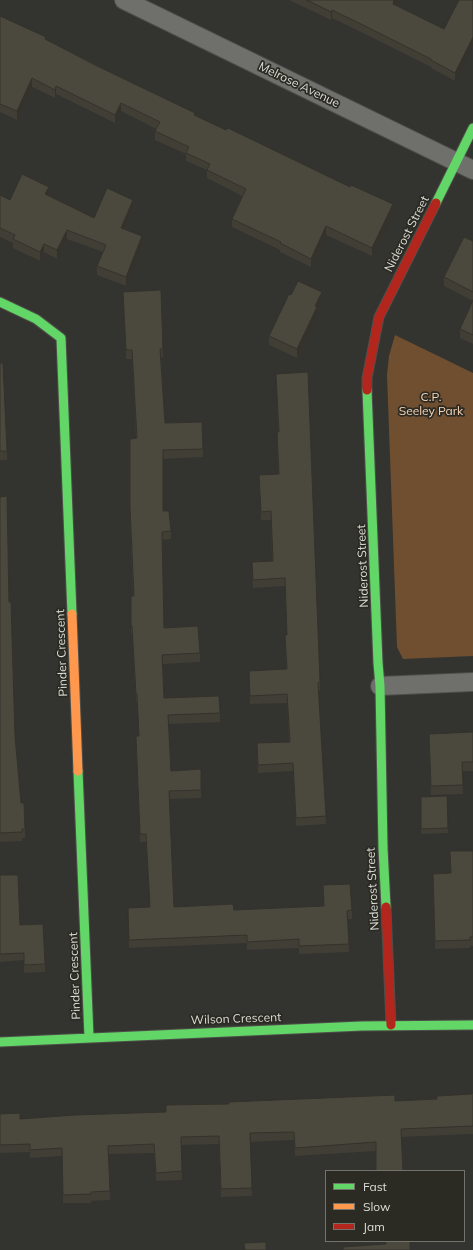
<!DOCTYPE html>
<style>
body{margin:0}
#map{position:relative;width:473px;height:1250px;overflow:hidden;background:#33332f;font-family:Mulish,sans-serif}
canvas{display:block}
.legend{position:absolute;left:325px;top:1170px;width:140px;height:72px;box-sizing:border-box;background:#2b2b24;border:1px solid #73736d;margin:0;padding:5px 7px;list-style:none;font-size:12px;color:#dfdfda}
.legend li{display:flex;align-items:center;gap:8px;height:20px}
.legend b{width:20px;border:1px solid #73736d}
</style>
<div id="map">
<canvas width="473" height="1250"></canvas>
<ul class="legend">
<li><b style="height:5px;background:#63d668"></b>Fast</li>
<li><b style="height:5px;background:#ff974d"></b>Slow</li>
<li><b style="height:5px;background:#b3261e"></b>Jam</li>
</ul>
</div>
<script>
const g = document.querySelector('canvas').getContext('2d');
g.lineJoin = 'round';
function fillPath(path, color) {
  g.fillStyle = color;
  g.fill(path, 'evenodd');
}
function toPath(rows) {
  const path = new Path2D();
  for (const r of rows) {
    path.moveTo(r[0], r[1]);
    for (let i = 2; i < r.length; i += 2) path.lineTo(r[i], r[i + 1]);
  }
  return path;
}
function strokePath(path, color, width, dash) {
  g.strokeStyle = color;
  g.lineWidth = width;
  g.lineCap = dash ? 'butt' : 'round';
  g.setLineDash(dash || []);
  g.stroke(path);
}
function label(font, color, halo, rows, align = 'center') {
  g.font = font + ' Mulish,sans-serif';
  g.lineWidth = 3.5;
  g.setLineDash([]);
  g.textBaseline = 'middle';
  g.strokeStyle = halo;
  g.fillStyle = color;
  for (const [text, x, y, turn = 0] of rows) {
    g.save();
    g.translate(x, y);
    g.rotate((+turn || 0) * Math.PI / 180);
    g.textAlign = isNaN(turn) ? turn : align;
    if (halo) g.strokeText(text, 0, 0);
    g.fillText(text, 0, 0);
    g.restore();
  }
}
const green = toPath([
 [395,335,473,373,473,656,403,659,397,647,387,375,389,356]
]);
const street = toPath([
 [124,0,473,170],
 [380,686,473,682]
]);
const fast = toPath([
 [436,203,473,128],
 [0,302,36,319,61,338,72,614],
 [367,390,378,663,380,686,383,848,386,907],
 [78,771,89,1037],
 [0,1042,362,1026,473,1025]
]);
const slow = toPath([
 [72,614,78,771]
]);
const jam = toPath([
 [367,390,367,378,379,317,436,203],
 [386,907,391,1025]
]);
const wall = toPath([
 [289,0,399,0,396,5,444,29,459,0,455,81,431,68,431,67,365,34,332,18,331,20],
 [0,16,195,115,393,213,372,256,326,235,311,267,280,252,280,250,232,227,232,219,242,196,207,178,207,170,186,161,186,154,155,140,155,131,156,129,121,111,115,123,56,94,55,98,32,87,17,120,0,112],
 [0,195,10,200,49,195,49,196,94,218,133,209,124,229,142,244,126,286,97,275,97,266,103,252,67,239,57,259,44,252,40,261,13,248,13,243,0,237],
 [473,241,473,344,460,338,460,329,473,301,444,286,444,277],
 [161,290,163,357,161,357,165,423,203,449,203,457,163,459,163,511,171,531,171,539,162,540,164,628,200,653,200,662,163,664,164,698,220,713,220,722,169,724,171,771,201,790,201,798,169,799,174,907,234,910,324,906,323,885,352,910,352,919,348,919,349,952,299,954,299,948,247,950,247,943,129,948,128,908,150,907,146,842,140,842,136,744,136,736,139,736,137,702,136,703,132,634,131,634,131,604,133,596,130,516,130,439,136,438,132,359,126,359,123,292],
 [291,295,322,301,317,311,317,316,297,358,269,345,269,336],
 [0,363,7,451,7,460,0,460],
 [276,374,320,682,320,691,318,691,326,824,296,826,293,771,258,773,257,743,289,742,287,703,250,704,249,679,249,671,286,669,285,635,287,635,285,586,253,588,252,570,252,562,272,561,271,520,261,520,259,475,278,474,277,440,277,432,278,432],
 [0,497,9,602,15,736,21,803,25,829,25,838,22,838,22,841,0,842],
 [473,732,473,771,462,771,463,794,431,795,429,743],
 [447,796,448,833,421,834,421,797],
 [450,851,473,851,473,946,470,946,470,948,435,949,433,874,451,873],
 [0,875,20,925,45,964,45,972,24,973,24,960,0,962],
 [473,1093,473,1134,401,1137,376,1151,295,1156,294,1140,250,1142,252,1196,221,1197,219,1144,181,1145,182,1180,156,1181,154,1153,109,1154,110,1200,91,1201,91,1203,63,1203,62,1156,30,1158,30,1152,0,1153,0,1114,20,1119,437,1099,472,1094]
]);
const shadedWall = toPath([
 [394,0,399,0,393,12,393,4],
 [332,10,332,18,331,20,331,12],
 [473,37,473,45,455,81,455,73],
 [32,78,32,87,17,120,17,111],
 [56,86,56,94,55,98,55,90],
 [121,103,121,111,115,123,115,115],
 [49,187,49,195,45,203,45,194],
 [133,200,133,209,121,236,121,228],
 [393,204,393,213,372,256,372,248],
 [326,226,326,235,311,267,311,259],
 [67,230,67,239,57,259,57,250],
 [142,236,142,244,126,286,126,277],
 [44,244,44,252,40,261,40,252],
 [322,292,322,301,317,311,317,316,297,358,297,349,315,306]
]);
const building = toPath([
 [307,0,394,0,393,4,444,29,459,0,473,0,473,37,455,73,431,60,431,59,365,26,332,10,331,12,307,0],
 [0,16,46,37,45,39,93,64,195,113,194,115,226,130,228,128,350,187,351,185,393,204,372,248,326,226,311,259,280,243,281,242,232,219,246,189,207,170,210,164,186,153,189,147,155,131,160,122,121,103,115,115,56,86,55,90,32,78,17,111,0,104,0,16],
 [22,174,49,187,45,194,94,218,107,188,133,200,121,228,142,236,126,277,97,266,106,245,67,230,57,250,44,244,40,252,13,239,15,235,0,228,0,195,10,200,22,174],
 [464,237,473,241,473,292,444,277,464,237],
 [298,281,322,292,315,306,317,307,297,349,269,336,289,294,291,295,298,281],
 [161,290,163,349,160,349,165,423,202,422,203,449,163,450,163,511,169,511,171,531,162,532,164,628,198,626,200,653,162,655,164,698,219,696,220,713,168,715,171,771,201,769,201,790,169,791,174,907,233,904,234,910,324,906,323,885,350,884,352,910,347,911,349,944,299,946,299,939,247,942,247,935,129,940,128,908,150,907,146,834,140,834,136,736,139,736,137,694,136,694,132,626,131,626,131,596,134,596,130,507,130,439,137,438,132,350,126,350,123,292,161,290],
 [473,300,473,335,460,329,473,300],
 [0,363,3,363,7,451,0,451,0,363],
 [308,372,320,682,318,683,326,816,296,818,293,763,258,765,257,743,290,742,287,694,250,696,249,671,287,669,285,635,287,635,285,578,253,580,252,562,273,561,271,511,261,512,259,475,279,474,277,432,279,432,276,374,308,372],
 [7,496,9,602,11,602,15,736,21,803,24,803,25,829,22,829,22,832,0,833,0,497,7,496],
 [473,732,473,762,462,762,463,785,431,786,429,734,473,732],
 [447,796,448,828,421,829,421,797,447,796],
 [450,851,473,851,473,937,470,937,470,940,435,941,433,874,451,873,450,851],
 [0,875,18,875,20,925,43,924,45,964,24,965,24,953,0,954,0,875],
 [472,1093,473,1093,473,1126,401,1129,403,1171,376,1171,376,1142,295,1148,294,1132,250,1133,252,1188,221,1189,219,1136,181,1137,182,1171,156,1173,154,1144,108,1146,110,1191,91,1192,91,1194,63,1195,62,1148,30,1150,30,1144,0,1145,0,1114,20,1113,20,1119,75,1115,166,1112,166,1105,229,1104,229,1102,395,1095,395,1101,437,1099,437,1096,472,1094,472,1093],
 [386,1241,410,1241,410,1250,343,1250,343,1247,386,1244,386,1241],
 [266,1242,266,1250,245,1250,244,1243,266,1242]
]);
const streetNames = [
 ["Melrose Avenue",299,85,26],
 ["Niderost Street",407,234,-63],
 ["Niderost Street",363,566,-92],
 ["Pinder Crescent",62,653,-92],
 ["Niderost Street",373,889,-93],
 ["Pinder Crescent",75,976,-92],
 ["Wilson Crescent",236,1019,-2]
];
const parkNames = [
 ["C.P.",431,397],
 ["Seeley Park",431,411]
];
fillPath(green, '#704f31');
strokePath(street, '#4e4f4a', 20);
strokePath(fast, '#4e4f4a', 11);
strokePath(slow, '#4e4f4a', 11);
strokePath(jam, '#4e4f4a', 11);
strokePath(street, '#6f6f6c', 18);
strokePath(fast, '#63d668', 9);
strokePath(slow, '#ff974d', 9);
strokePath(jam, '#b3261e', 9);
fillPath(wall, '#403e35');
fillPath(shadedWall, '#34322b');
fillPath(building, '#4b483e');
strokePath(building, '#34322b', 1);
label('12px', '#dfdfda', '#2b2b24', streetNames);
label('12px', '#f8d4b5', '#2b2b24', parkNames);
</script>
